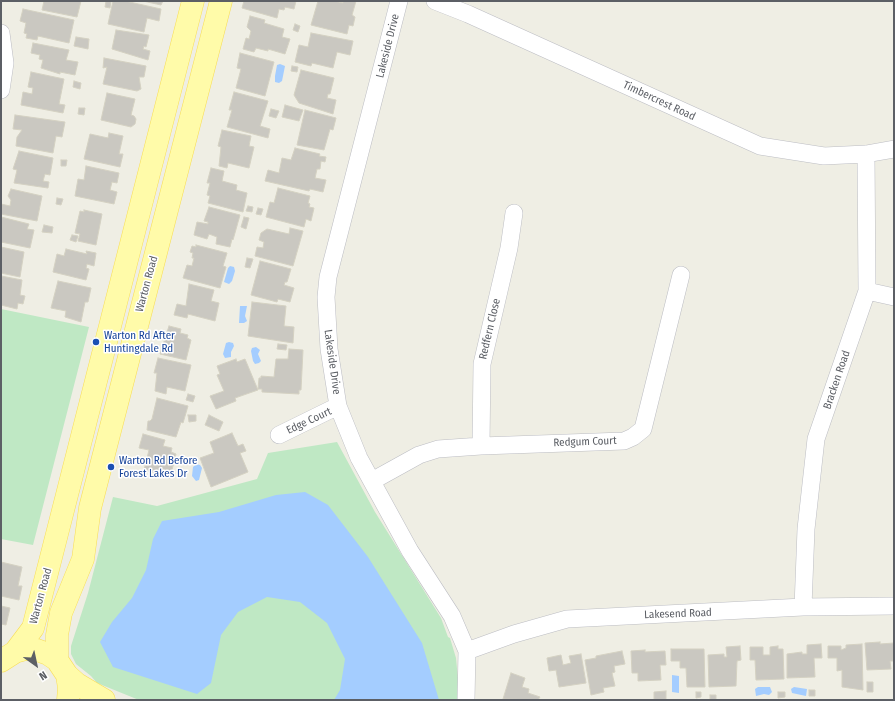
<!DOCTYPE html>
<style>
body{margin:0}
#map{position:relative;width:895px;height:701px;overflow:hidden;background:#efeee4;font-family:"Fira Sans Condensed",sans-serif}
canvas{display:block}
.frame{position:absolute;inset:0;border:2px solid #5c5f65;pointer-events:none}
.north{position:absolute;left:16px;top:645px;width:40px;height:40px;-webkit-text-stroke:3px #fff;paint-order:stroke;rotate:147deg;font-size:11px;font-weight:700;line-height:16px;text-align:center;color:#5c5f65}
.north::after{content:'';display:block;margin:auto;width:14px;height:18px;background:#5c5f65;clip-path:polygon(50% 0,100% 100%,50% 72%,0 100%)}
</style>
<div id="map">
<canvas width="895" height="701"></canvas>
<div class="frame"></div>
<div class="north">N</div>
</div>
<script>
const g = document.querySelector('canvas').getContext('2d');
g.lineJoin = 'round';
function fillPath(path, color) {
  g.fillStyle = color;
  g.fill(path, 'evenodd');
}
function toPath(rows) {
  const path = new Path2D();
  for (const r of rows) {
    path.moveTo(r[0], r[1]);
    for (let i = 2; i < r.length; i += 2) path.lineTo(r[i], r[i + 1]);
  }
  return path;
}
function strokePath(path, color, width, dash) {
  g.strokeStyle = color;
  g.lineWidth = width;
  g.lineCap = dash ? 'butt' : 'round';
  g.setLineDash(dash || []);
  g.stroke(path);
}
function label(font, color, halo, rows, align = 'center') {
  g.font = font + ' "Fira Sans Condensed",sans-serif';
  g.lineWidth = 3;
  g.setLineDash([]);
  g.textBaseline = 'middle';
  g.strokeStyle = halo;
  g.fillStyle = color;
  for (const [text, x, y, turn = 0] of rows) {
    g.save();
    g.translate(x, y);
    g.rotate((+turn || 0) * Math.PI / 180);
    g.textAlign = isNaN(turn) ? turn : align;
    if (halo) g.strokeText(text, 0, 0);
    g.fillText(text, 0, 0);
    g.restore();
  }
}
const green = toPath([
 [1,309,89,327,33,545,1,539],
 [337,442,375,512,441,618,448,637,450,638,456,658,460,700,139,700,97,683,91,676,76,664,71,654,71,646,88,593,113,497,157,506,257,479,268,453]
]);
const water = toPath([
 [280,64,285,66,282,81,279,83,275,82,275,76,277,65],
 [230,266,234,267,235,271,232,281,229,284,224,282,228,268],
 [240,306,247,306,245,316,247,321,244,323,239,323],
 [229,342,233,343,234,346,231,352,231,357,225,358,223,354,226,343],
 [256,347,260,350,258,354,261,361,259,363,255,364,253,361,251,351,252,348],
 [196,464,200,465,202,468,199,480,196,481,192,476,193,467],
 [305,492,328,505,368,557,422,643,439,700,334,700,340,690,345,659,327,623,300,602,267,597,238,612,221,635,211,683,197,694,113,667,100,642,112,622,132,598,146,570,153,539,162,521,219,512,276,495],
 [672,675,679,676,679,693,672,692],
 [758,687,770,687,772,692,769,695,764,694,756,696,755,689],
 [794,687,807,689,806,696,792,693,791,689]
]);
const building = toPath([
 [44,1,81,1,77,17,42,10,44,1],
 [106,1,111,1,110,8,105,7,106,1],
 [113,1,125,1,161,9,159,21,147,18,144,32,108,24,113,1],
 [143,1,163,1,161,5,143,1],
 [244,1,296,1,294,9,285,7,284,10,279,9,277,18,242,8,244,1],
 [318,1,334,1,343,3,343,1,356,1,352,15,355,17,353,26,349,25,347,34,311,25,318,1],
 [23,9,74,20,69,43,38,36,37,40,26,38,27,34,24,33,26,23,20,21,23,9],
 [250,16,265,20,264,23,284,29,282,37,290,39,285,54,268,49,268,51,256,48,254,52,243,49,246,38,249,39,251,31,247,27,250,16],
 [295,24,300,26,298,32,293,30,295,24],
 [116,30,149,35,146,47,144,46,143,49,150,51,148,60,112,49,116,30],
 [311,33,353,41,350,55,337,52,333,68,312,63,311,66,295,62,299,45,308,47,311,33],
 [76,37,89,39,88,49,74,46,76,37],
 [33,43,69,50,66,60,78,62,75,75,60,72,60,74,41,68,43,60,39,59,40,55,31,53,33,43],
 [240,53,274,62,265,96,236,88,241,69,237,68,240,53],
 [104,58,146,66,144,77,139,77,141,89,137,91,103,84,107,67,103,68,104,58],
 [292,66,298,67,297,72,291,71,292,66],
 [301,70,334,78,330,94,328,94,327,98,336,100,333,114,299,103,294,95,301,70],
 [31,72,64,79,59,104,65,105,63,113,21,105,23,92,32,94,33,88,28,87,31,72],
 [74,81,81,83,80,89,73,87,74,81],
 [234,92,268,101,260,126,270,129,268,138,227,127,232,110,229,110,234,92],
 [107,93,135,99,131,115,134,116,136,119,135,124,131,127,101,120,107,93],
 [285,105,303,110,299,121,282,117,285,105],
 [79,108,85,108,84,115,78,114,79,108],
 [271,109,279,111,276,118,269,116,271,109],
 [305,110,336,118,333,130,330,129,324,150,297,145,305,110],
 [15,115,65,122,62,137,56,136,53,153,16,146,17,137,22,130,13,129,15,115],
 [222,130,251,136,249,146,254,147,249,168,228,163,227,168,219,166,221,147,218,146,222,130],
 [109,133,123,136,119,154,123,154,120,167,84,159,90,134,108,138,109,133],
 [295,148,320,154,319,156,326,157,325,162,321,161,320,169,317,169,315,178,326,180,323,192,310,189,309,191,265,181,268,170,279,173,282,158,291,160,295,148],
 [19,151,53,158,50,175,45,174,43,181,49,182,48,188,14,183,17,170,13,169,19,151],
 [61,160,67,160,66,166,61,166,61,160],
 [86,166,119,173,117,183,112,182,110,190,117,192,114,204,75,196,78,179,84,180,86,166],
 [211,168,224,171,222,181,237,185,236,190,247,193,243,212,208,203,210,196,207,195,210,183,207,183,211,168],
 [278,188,310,196,308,203,310,204,309,207,314,208,311,221,306,219,304,227,266,217,270,202,274,203,278,188],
 [11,189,42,196,37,221,1,214,1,204,10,206,11,200,8,196,11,189],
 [57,198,63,199,61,205,56,204,57,198],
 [248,206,253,207,252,212,246,211,248,206],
 [209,207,240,215,233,240,232,239,230,247,216,244,217,237,209,234,207,239,194,235,197,222,208,224,208,222,204,221,209,207],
 [258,208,263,209,261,215,256,214,258,208],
 [84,210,102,214,96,245,78,241,80,234,75,233,80,211,84,212,84,210],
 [1,217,29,224,27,229,34,230,30,248,1,242,1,217],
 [244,217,249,218,246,229,241,227,244,217],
 [44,225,53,227,52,233,42,232,44,225],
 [290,228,303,231,293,266,255,256,257,247,263,248,264,242,259,240,261,233,267,229,289,234,290,228],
 [72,235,78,236,76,242,70,240,72,235],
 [196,245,227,253,223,266,226,267,220,288,183,278,187,265,192,266,194,258,192,258,193,253,190,252,192,246,196,247,196,245],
 [1,247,24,252,20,277,1,273,1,247],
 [66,249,87,254,86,251,96,253,94,266,87,264,86,268,89,269,86,280,53,272,57,254,64,256,66,249],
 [247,258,253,259,250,268,245,267,247,258],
 [260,261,291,269,287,282,285,282,284,285,294,288,290,302,278,299,277,302,251,295,260,261],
 [1,276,22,280,20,295,25,296,23,304,18,303,17,309,1,305,1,276],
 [58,281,91,288,88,302,85,302,81,322,65,317,66,311,51,308,58,281],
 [189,284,214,290,211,301,219,303,215,321,188,314,187,318,174,315,177,304,186,306,189,284],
 [252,302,286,306,284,326,294,327,293,343,248,336,252,302],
 [169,326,181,329,180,333,188,335,187,338,191,340,186,360,160,354,169,326],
 [278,344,287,345,286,350,277,349,278,344],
 [289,349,303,350,301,390,299,390,299,394,262,392,262,389,258,389,259,378,261,378,261,376,274,377,276,359,288,359,289,349],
 [158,358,191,365,185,391,167,387,166,394,155,391,157,373,154,373,158,358],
 [236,359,237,362,245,359,258,390,235,398,236,401,216,409,210,396,224,391,217,375,220,374,217,366,236,359],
 [188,394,195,396,193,402,186,400,188,394],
 [157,398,188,406,183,423,181,422,176,437,147,430,148,421,150,421,152,419,157,398],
 [188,415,196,415,196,421,189,422,188,415],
 [209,415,223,422,219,431,205,425,209,415],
 [232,433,238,446,243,444,246,451,240,453,248,472,211,487,200,458,214,453,210,442,232,433],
 [143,434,165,440,163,446,172,448,171,452,176,454,170,478,144,470,149,450,139,448,143,434],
 [1,562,22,567,18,586,22,586,19,600,1,596,1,562],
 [1,606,10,608,6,625,1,624,1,606],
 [880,642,880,644,894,643,893,661,890,661,891,669,867,670,865,643,880,642],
 [821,644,822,658,814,658,815,677,787,678,787,654,802,652,802,654,807,654,807,645,821,644],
 [862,644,863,690,842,687,842,670,837,671,837,658,828,658,828,646,841,646,841,650,846,648,846,645,862,644],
 [740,646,741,660,737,661,736,686,709,687,708,655,724,654,724,657,727,657,726,647,740,646],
 [778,646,778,649,783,649,784,679,756,680,755,660,750,660,750,647,763,647,763,655,770,655,770,647,778,646],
 [671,649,704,649,705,687,687,687,686,668,680,668,680,661,671,661,671,649],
 [645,650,645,652,665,651,666,665,660,665,661,680,638,681,638,673,632,673,631,651,645,650],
 [622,651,625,664,614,666,615,672,612,673,615,686,603,688,604,692,591,695,585,660,596,658,596,656,622,651],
 [581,654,586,683,559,687,556,670,549,671,547,658,561,655,563,665,571,663,569,656,581,654],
 [511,673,525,678,522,687,529,689,528,693,540,697,538,700,503,699,511,673],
 [867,682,873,682,873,692,867,692,867,682],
 [809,690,815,690,815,696,809,696,809,690],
 [666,691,666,700,654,700,654,692,666,691],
 [696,692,701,692,701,697,696,698,696,692],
 [778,692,785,692,785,697,778,698,778,692],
 [710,695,716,695,716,700,710,700,710,695]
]);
const minor = toPath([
 [399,1,328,277,326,297,329,349,338,406,359,458,410,551,452,616,467,651,466,700],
 [435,1,468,14,760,146,824,156,866,154,894,149],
 [1,33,5,63,1,90],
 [867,291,894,297],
 [279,435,338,406],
 [481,446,482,364,509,248,514,213],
 [372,481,419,455,438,449,481,446,624,441,633,437,643,429,681,275],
 [803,607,806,529,816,439,867,291,866,154],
 [467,651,514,634,567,619,803,607,894,606]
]);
const major = toPath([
 [15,652,33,628,193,1],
 [57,660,57,635,61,613,83,559,90,508,221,1],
 [1,661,15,652,26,649,37,650,48,654,57,660,67,675,69,688,68,700],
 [67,675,77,684,104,700]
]);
const markers = [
 [96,342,4,"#1a4fb4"],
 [111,467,4,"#1a4fb4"]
];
const streetNames = [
 ["Lakeside Drive",388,46,-76],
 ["Timbercrest Road",659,101,25],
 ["Warton Road",147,284,-75],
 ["Redfern Close",490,329,-77],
 ["Lakeside Drive",332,362,82],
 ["Bracken Road",837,380,-71],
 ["Edge Court",309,421,-25],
 ["Redgum Court",585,442,-2],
 ["Warton Road",41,596,-75],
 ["Lakesend Road",678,614,-2]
];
const transitNames = [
 ["Warton Rd After",104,336],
 ["Huntingdale Rd",104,349],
 ["Warton Rd Before",119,461],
 ["Forest Lakes Dr",119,474]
];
fillPath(green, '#bfe8c4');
fillPath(water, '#a4cdff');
fillPath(building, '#cac8c1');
strokePath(building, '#d4d1c2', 1);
strokePath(minor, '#bcbdc3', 18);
strokePath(major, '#f8dd55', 23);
strokePath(minor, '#fff', 17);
strokePath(major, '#fffba9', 22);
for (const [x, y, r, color] of markers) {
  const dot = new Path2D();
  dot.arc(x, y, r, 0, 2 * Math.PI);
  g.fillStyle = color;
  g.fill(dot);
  strokePath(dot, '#fff', 1.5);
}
label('11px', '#5c5f65', '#fff', streetNames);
label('11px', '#164399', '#fff', transitNames, 'left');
</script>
